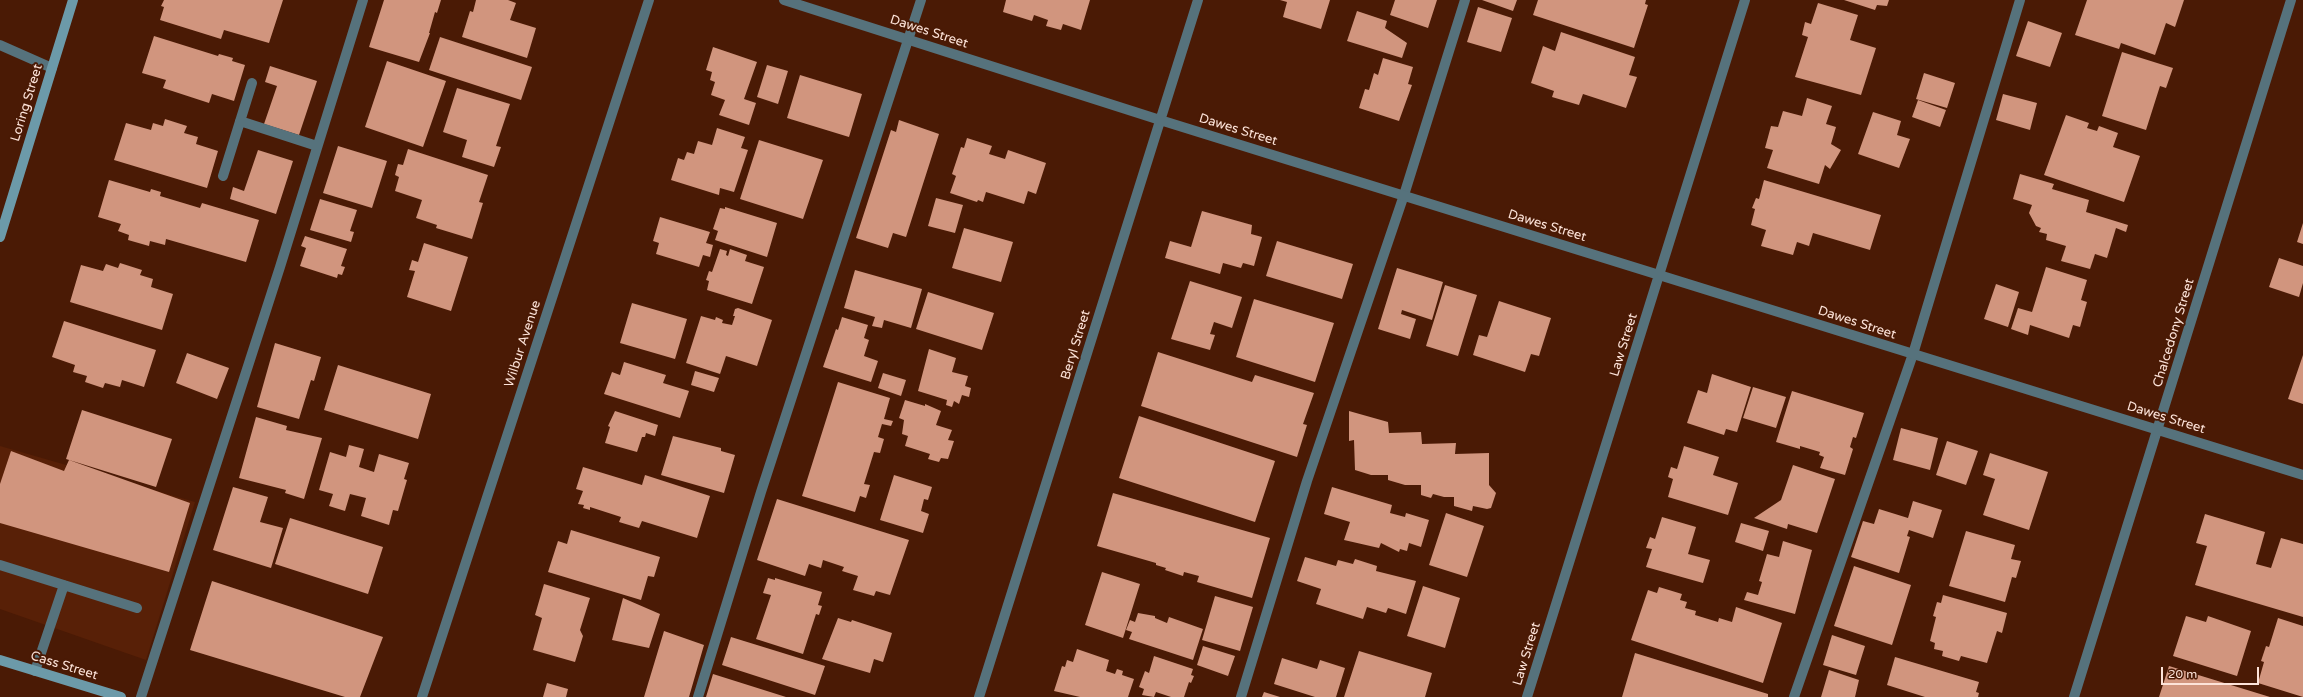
<!DOCTYPE html>
<style>
body{margin:0}
#map{position:relative;width:2303px;height:697px;overflow:hidden;background:#4a1a05;font-family:"Varela Round",sans-serif}
canvas{display:block}
.scale{position:absolute;left:2161px;top:667px;width:98px;height:18px;box-sizing:border-box;border:2px solid #fde3d9;border-top:0;padding-left:5px;font-size:12px;line-height:14px;white-space:nowrap;color:#fde3d9;-webkit-text-stroke:3px #4a1a05;paint-order:stroke}
</style>
<div id="map">
<canvas width="2303" height="697"></canvas>
<div class="scale">20 m</div>
</div>
<script>
const g = document.querySelector('canvas').getContext('2d');
g.lineJoin = 'round';
function fillPath(path, color) {
  g.fillStyle = color;
  g.fill(path, 'evenodd');
}
function toPath(rows) {
  const path = new Path2D();
  for (const r of rows) {
    path.moveTo(r[0], r[1]);
    for (let i = 2; i < r.length; i += 2) path.lineTo(r[i], r[i + 1]);
  }
  return path;
}
function strokePath(path, color, width, dash) {
  g.strokeStyle = color;
  g.lineWidth = width;
  g.lineCap = dash ? 'butt' : 'round';
  g.setLineDash(dash || []);
  g.stroke(path);
}
function label(font, color, halo, rows, align = 'center') {
  g.font = font + ' "Varela Round",sans-serif';
  g.lineWidth = 4;
  g.setLineDash([]);
  g.textBaseline = 'middle';
  g.strokeStyle = halo;
  g.fillStyle = color;
  for (const [text, x, y, turn = 0] of rows) {
    g.save();
    g.translate(x, y);
    g.rotate((+turn || 0) * Math.PI / 180);
    g.textAlign = isNaN(turn) ? turn : align;
    if (halo) g.strokeText(text, 0, 0);
    g.fillText(text, 0, 0);
    g.restore();
  }
}
const built = toPath([
 [0,446,195,502,146,660,0,609]
]);
const building = toPath([
 [164,0,283,0,269,43,224,30,221,39,160,20,164,7,161,6],
 [384,0,441,0,437,13,435,12,429,33,430,33,419,62,369,47],
 [476,0,508,0,516,3,510,20,536,28,527,58,462,37,470,11,473,12],
 [1006,0,1090,0,1081,30,1063,24,1061,30,1046,26,1048,20,1034,15,1032,21,1003,12],
 [1280,0,1330,0,1321,29,1283,17,1287,2],
 [1395,0,1437,0,1428,28,1390,15],
 [1482,0,1517,0,1513,11],
 [1538,0,1646,0,1645,4,1648,5,1634,48,1533,15],
 [1844,0,1889,0,1887,6,1877,5,1875,10],
 [2087,0,2184,0,2175,27,2166,23,2155,55,2121,43,2119,49,2075,35],
 [1818,3,1858,15,1850,40,1876,48,1861,95,1795,77,1808,37,1802,35,1805,22,1811,24],
 [1478,7,1512,18,1501,52,1467,42],
 [1357,11,1387,21,1385,28,1407,43,1402,58,1347,41],
 [2028,21,2062,33,2050,67,2016,56],
 [1561,32,1635,57,1629,75,1637,77,1626,108,1583,94,1579,105,1552,97,1554,91,1531,83,1543,46,1555,51],
 [154,36,218,56,219,54,233,58,232,61,245,65,234,101,212,94,209,103,163,88,166,80,142,73],
 [440,37,532,67,521,100,429,70],
 [713,47,757,62,744,99,756,103,749,125,719,115,725,100,711,95,715,82,710,80,712,72,706,70],
 [2122,52,2173,68,2166,88,2160,86,2146,130,2102,116],
 [1383,58,1413,67,1408,84,1412,85,1399,121,1359,108,1365,89,1369,90,1374,73,1378,75],
 [387,61,446,81,423,147,365,127],
 [767,65,788,71,778,104,757,97],
 [270,66,317,81,299,135,264,124,277,86,265,82],
 [1924,73,1955,83,1947,108,1916,99],
 [800,75,862,94,849,137,787,118],
 [457,88,510,104,496,146,501,147,494,167,462,157,467,140,443,132],
 [2003,94,2037,103,2030,130,1996,120],
 [1807,98,1832,106,1826,124,1836,127,1831,144,1841,150,1830,169,1825,165,1819,184,1767,168,1773,150,1765,148,1771,126,1778,127,1783,111,1802,116],
 [1918,100,1946,110,1940,127,1912,117],
 [1873,112,1901,121,1897,135,1910,139,1899,168,1858,154],
 [2066,115,2089,123,2087,128,2097,131,2099,126,2118,133,2113,147,2140,156,2124,202,2044,175],
 [165,119,187,126,184,133,198,137,196,144,218,151,207,188,114,160,126,123,151,130,153,123,163,126],
 [899,120,939,134,906,237,893,233,888,248,856,238,891,130,896,132],
 [717,128,745,137,741,148,748,150,734,192,720,188,719,195,671,180,678,158,684,160,687,152,694,154,698,141,712,145],
 [967,138,992,146,989,154,1005,159,1008,150,1046,163,1036,194,1028,191,1024,204,986,192,983,202,978,200,977,202,950,193,956,176,952,174,961,147,964,148],
 [759,140,823,160,803,219,740,199],
 [338,146,387,161,372,208,323,193],
 [408,149,488,175,479,202,483,203,472,239,436,228,437,225,416,218,422,200,395,191,399,177,395,175,398,164,403,165],
 [258,150,293,161,276,214,230,199,233,187,244,191],
 [2020,174,2054,184,2052,189,2089,200,2086,212,2128,225,2126,232,2116,228,2107,258,2095,254,2090,269,2061,261,2066,246,2046,240,2047,234,2039,232,2041,228,2036,226,2029,213,2032,205,2013,199],
 [109,180,150,192,151,189,161,192,160,196,200,208,202,203,259,220,246,262,166,239,165,245,150,241,149,246,128,240,129,235,118,231,121,224,98,217],
 [1764,180,1881,215,1870,250,1813,233,1809,246,1797,242,1793,255,1761,246,1766,230,1751,225,1755,209,1752,208,1756,198,1759,199],
 [936,198,963,205,955,233,928,226],
 [320,199,357,210,350,231,354,232,351,242,310,230],
 [725,207,777,223,767,257,715,240,718,231,713,229,720,208,725,209],
 [1202,211,1252,225,1251,234,1262,237,1254,266,1243,263,1241,268,1223,263,1220,274,1165,258,1170,241,1191,247],
 [660,217,710,232,706,243,713,245,710,257,703,255,699,267,656,254,659,243,653,241],
 [2303,223,2303,244,2297,242],
 [964,228,1013,242,1001,282,952,268],
 [305,236,347,249,341,266,345,267,342,275,338,274,337,278,300,266,306,248,301,246],
 [1277,241,1353,264,1342,299,1266,276],
 [424,243,468,257,451,311,407,297,415,271,409,270,412,260,418,262],
 [720,249,727,251,726,255,728,256,730,249,747,255,745,261,764,267,752,304,707,290,709,281,706,280,709,271,712,272],
 [2279,258,2303,266,2303,283,2299,297,2269,287],
 [120,263,142,270,140,275,153,279,151,287,173,294,162,330,70,302,81,265,103,271,106,264,118,268],
 [2046,267,2087,280,2081,300,2087,302,2080,327,2073,325,2069,338,2030,325,2028,335,2011,329,2018,308,2032,312],
 [1397,268,1443,282,1432,320,1402,310,1401,314,1416,319,1410,339,1378,329],
 [855,270,922,289,911,328,884,320,882,328,872,326,875,317,844,308],
 [1190,281,1242,297,1232,328,1214,322,1210,334,1215,335,1210,350,1171,339],
 [1996,284,2019,292,2008,327,1984,319],
 [1445,285,1477,295,1458,356,1426,346],
 [928,292,994,313,982,350,916,329],
 [1254,299,1334,323,1315,382,1236,357],
 [1499,301,1551,318,1539,356,1531,354,1525,372,1473,355,1479,335,1487,337],
 [632,303,687,319,675,359,620,343],
 [738,308,772,320,757,366,726,356,720,374,686,363,701,316,715,320,716,317,723,320,722,323,732,325,735,316,733,316,735,309],
 [842,317,868,325,864,338,869,340,864,356,878,361,871,382,823,367,836,329,838,330],
 [64,321,156,350,144,387,122,380,120,387,105,383,103,388,85,382,87,376,73,372,75,365,52,357],
 [275,343,321,357,314,381,311,380,299,419,257,407],
 [929,349,956,358,952,372,968,376,965,386,971,388,969,397,962,395,959,404,954,401,952,407,946,405,947,400,918,391],
 [1158,352,1252,382,1255,375,1314,393,1303,424,1307,425,1297,457,1141,406],
 [187,353,229,368,217,399,176,383],
 [2303,355,2303,404,2288,399],
 [624,362,666,375,663,383,689,391,680,418,604,394,612,372,620,375],
 [338,365,431,394,418,439,324,410],
 [695,371,719,378,714,392,691,385],
 [883,373,906,380,901,396,878,388],
 [1712,374,1751,387,1737,432,1726,429,1724,435,1687,423,1698,390,1707,393],
 [838,382,890,398,884,419,893,421,891,426,882,424,878,437,884,439,880,453,874,452,864,484,870,485,866,498,860,496,855,512,802,496],
 [1753,387,1786,397,1776,428,1743,418],
 [1792,391,1864,413,1856,438,1853,437,1850,447,1853,449,1845,475,1820,468,1824,457,1819,455,1820,452,1800,446,1800,449,1776,442],
 [905,400,925,406,925,404,941,411,936,425,952,430,948,440,954,441,948,459,941,458,939,462,928,459,930,454,905,446,908,436,902,434,904,420,899,418],
 [82,410,172,439,156,487,66,459],
 [615,411,658,425,655,436,646,433,645,437,642,437,637,452,605,443,610,427,608,426],
 [1349,411,1388,422,1389,433,1421,432,1422,444,1456,443,1455,454,1489,453,1489,485,1496,493,1491,508,1487,509,1473,506,1472,511,1454,506,1454,497,1444,497,1433,494,1431,498,1421,495,1421,485,1405,485,1388,480,1388,475,1371,475,1355,470,1354,440,1349,441],
 [1139,416,1275,461,1255,522,1119,478],
 [256,417,287,426,286,430,322,438,304,499,285,493,286,490,239,478],
 [1901,428,1938,438,1930,470,1893,460],
 [673,436,721,448,721,451,735,455,724,493,661,475],
 [1947,441,1978,451,1966,485,1936,475],
 [349,445,364,449,359,467,374,472,379,454,409,463,404,479,407,480,398,511,393,510,389,525,361,516,366,498,350,494,345,511,329,506,333,494,319,490,330,452,346,457],
 [1684,446,1719,457,1713,475,1738,483,1728,515,1668,497,1673,479,1668,477,1671,467,1677,469],
 [11,451,64,471,69,460,190,503,169,572,0,523,0,484],
 [1990,453,2048,472,2029,530,1983,515,1995,479,1983,475],
 [1793,465,1835,479,1817,533,1788,524,1787,529,1754,518,1781,500],
 [583,467,642,485,645,475,710,496,697,538,642,521,639,528,619,522,621,517,590,507,590,510,583,508,584,505,578,504,583,491,576,489],
 [894,475,932,487,928,500,924,499,921,511,929,514,923,533,880,520],
 [233,487,268,497,260,522,283,528,271,568,213,550],
 [1332,487,1392,505,1390,513,1405,517,1406,513,1429,520,1421,547,1409,543,1407,551,1400,549,1399,552,1381,543,1379,548,1344,540,1350,522,1324,514],
 [1113,493,1270,538,1252,598,1197,582,1199,576,1184,572,1183,576,1165,570,1166,568,1156,565,1156,563,1097,546],
 [777,499,909,540,890,595,876,591,874,596,853,590,858,576,842,571,844,567,823,560,821,568,809,564,805,576,757,560],
 [1913,501,1942,510,1933,538,1909,530,1907,536,1910,537,1899,573,1851,557,1863,521,1874,524,1879,509,1908,518],
 [1446,513,1484,526,1467,577,1429,565],
 [2205,514,2265,532,2256,564,2271,568,2281,538,2303,544,2303,617,2195,585,2207,546,2196,543],
 [1662,517,1696,527,1688,554,1710,560,1703,583,1646,567,1652,549,1646,548,1650,537,1655,539],
 [290,518,383,547,368,594,275,564],
 [1741,523,1769,531,1763,551,1735,542],
 [571,530,660,557,654,577,648,576,641,600,548,572,558,541,567,544],
 [1966,531,2015,545,2011,559,2021,561,2016,578,2012,577,2005,602,1949,586],
 [1783,541,1812,550,1795,614,1744,600,1747,592,1758,595,1762,582,1759,581,1767,554,1779,557],
 [1305,557,1336,566,1338,560,1353,564,1355,559,1377,566,1376,571,1416,581,1406,614,1388,608,1386,613,1367,607,1363,619,1316,604,1321,589,1297,581],
 [1854,566,1911,585,1892,645,1834,626],
 [1102,572,1140,584,1123,638,1085,625],
 [768,578,775,580,775,578,822,592,818,605,822,606,819,615,816,614,803,654,756,639,771,595,763,593],
 [212,581,383,637,360,697,345,697,190,650],
 [544,584,590,598,580,630,583,636,575,662,533,650,542,618,535,615],
 [1423,586,1460,598,1445,648,1407,636],
 [1659,587,1682,594,1680,600,1687,602,1685,608,1696,611,1695,615,1718,622,1719,618,1732,622,1736,607,1782,623,1763,683,1631,640,1648,590,1657,593],
 [1943,595,2007,613,2002,633,1997,631,1987,663,1961,656,1959,661,1942,656,1943,651,1934,649,1935,643,1930,641,1936,617,1933,616,1937,602,1941,603],
 [1215,596,1253,607,1240,651,1202,640],
 [623,598,660,614,649,648,612,640],
 [1138,613,1155,616,1155,618,1167,623,1169,617,1203,629,1193,660,1129,639,1132,632,1126,630,1130,620,1135,622],
 [2186,616,2206,622,2208,616,2251,631,2237,676,2173,656],
 [838,618,851,622,852,620,892,633,883,662,874,659,870,673,822,659],
 [2278,618,2303,626,2303,697,2258,683,2264,662,2261,661,2266,646,2269,647],
 [664,631,704,645,689,697,644,697],
 [1832,635,1865,646,1856,675,1823,665],
 [731,637,825,666,815,695,722,665],
 [1203,646,1235,656,1228,676,1197,665],
 [1077,649,1109,660,1106,671,1115,674,1117,669,1123,671,1122,675,1134,679,1128,697,1080,697,1054,691,1062,666,1065,667,1067,660,1073,662],
 [1359,651,1432,673,1425,697,1344,697],
 [1635,653,1768,694,1768,697,1622,697],
 [1154,656,1193,669,1191,675,1194,676,1191,683,1189,682,1184,697,1171,697,1156,692,1154,697,1142,695,1144,689,1139,687,1145,671,1149,673],
 [1895,657,1979,682,1976,692,1979,693,1978,697,1925,697,1887,685],
 [1282,658,1317,669,1320,660,1345,668,1336,697,1315,697,1274,684],
 [2169,666,2270,697,2159,697],
 [1829,670,1859,680,1855,697,1821,697],
 [713,674,786,697,706,697],
 [547,683,568,689,566,697,543,697],
 [1264,692,1280,697,1262,697]
]);
const lane = toPath([
 [0,45,52,68],
 [240,121,317,146],
 [223,176,252,83],
 [0,565,137,608],
 [35,671,64,585],
 [141,697,280,267,363,0],
 [698,697,761,492,921,0],
 [1241,697,1307,481,1404,195,1465,0],
 [1794,697,1913,354,2020,0]
]);
const street = toPath([
 [784,0,1160,120,2303,475],
 [422,697,649,0],
 [979,697,1198,0],
 [1527,697,1745,0],
 [2074,697,2291,0]
]);
const secondary = toPath([
 [0,237,73,0],
 [0,660,121,697]
]);
const streetNames = [
 ["Dawes Street",929,32,18],
 ["Loring Street",27,103,-73],
 ["Dawes Street",1238,130,17],
 ["Dawes Street",1547,226,17],
 ["Dawes Street",1857,323,18],
 ["Chalcedony Street",2174,333,-73],
 ["Wilbur Avenue",523,344,-72],
 ["Beryl Street",1076,345,-73],
 ["Law Street",1624,345,-73],
 ["Dawes Street",2166,418,17],
 ["Law Street",1527,654,-73],
 ["Cass Street",64,666,17]
];
fillPath(built, '#582007');
fillPath(building, '#d1957e');
strokePath(lane, '#56727c', 10);
strokePath(street, '#56727c', 10);
strokePath(secondary, '#6c9aa9', 10);
label('13px', '#fde3d9', '#4a1a05', streetNames);
</script>
